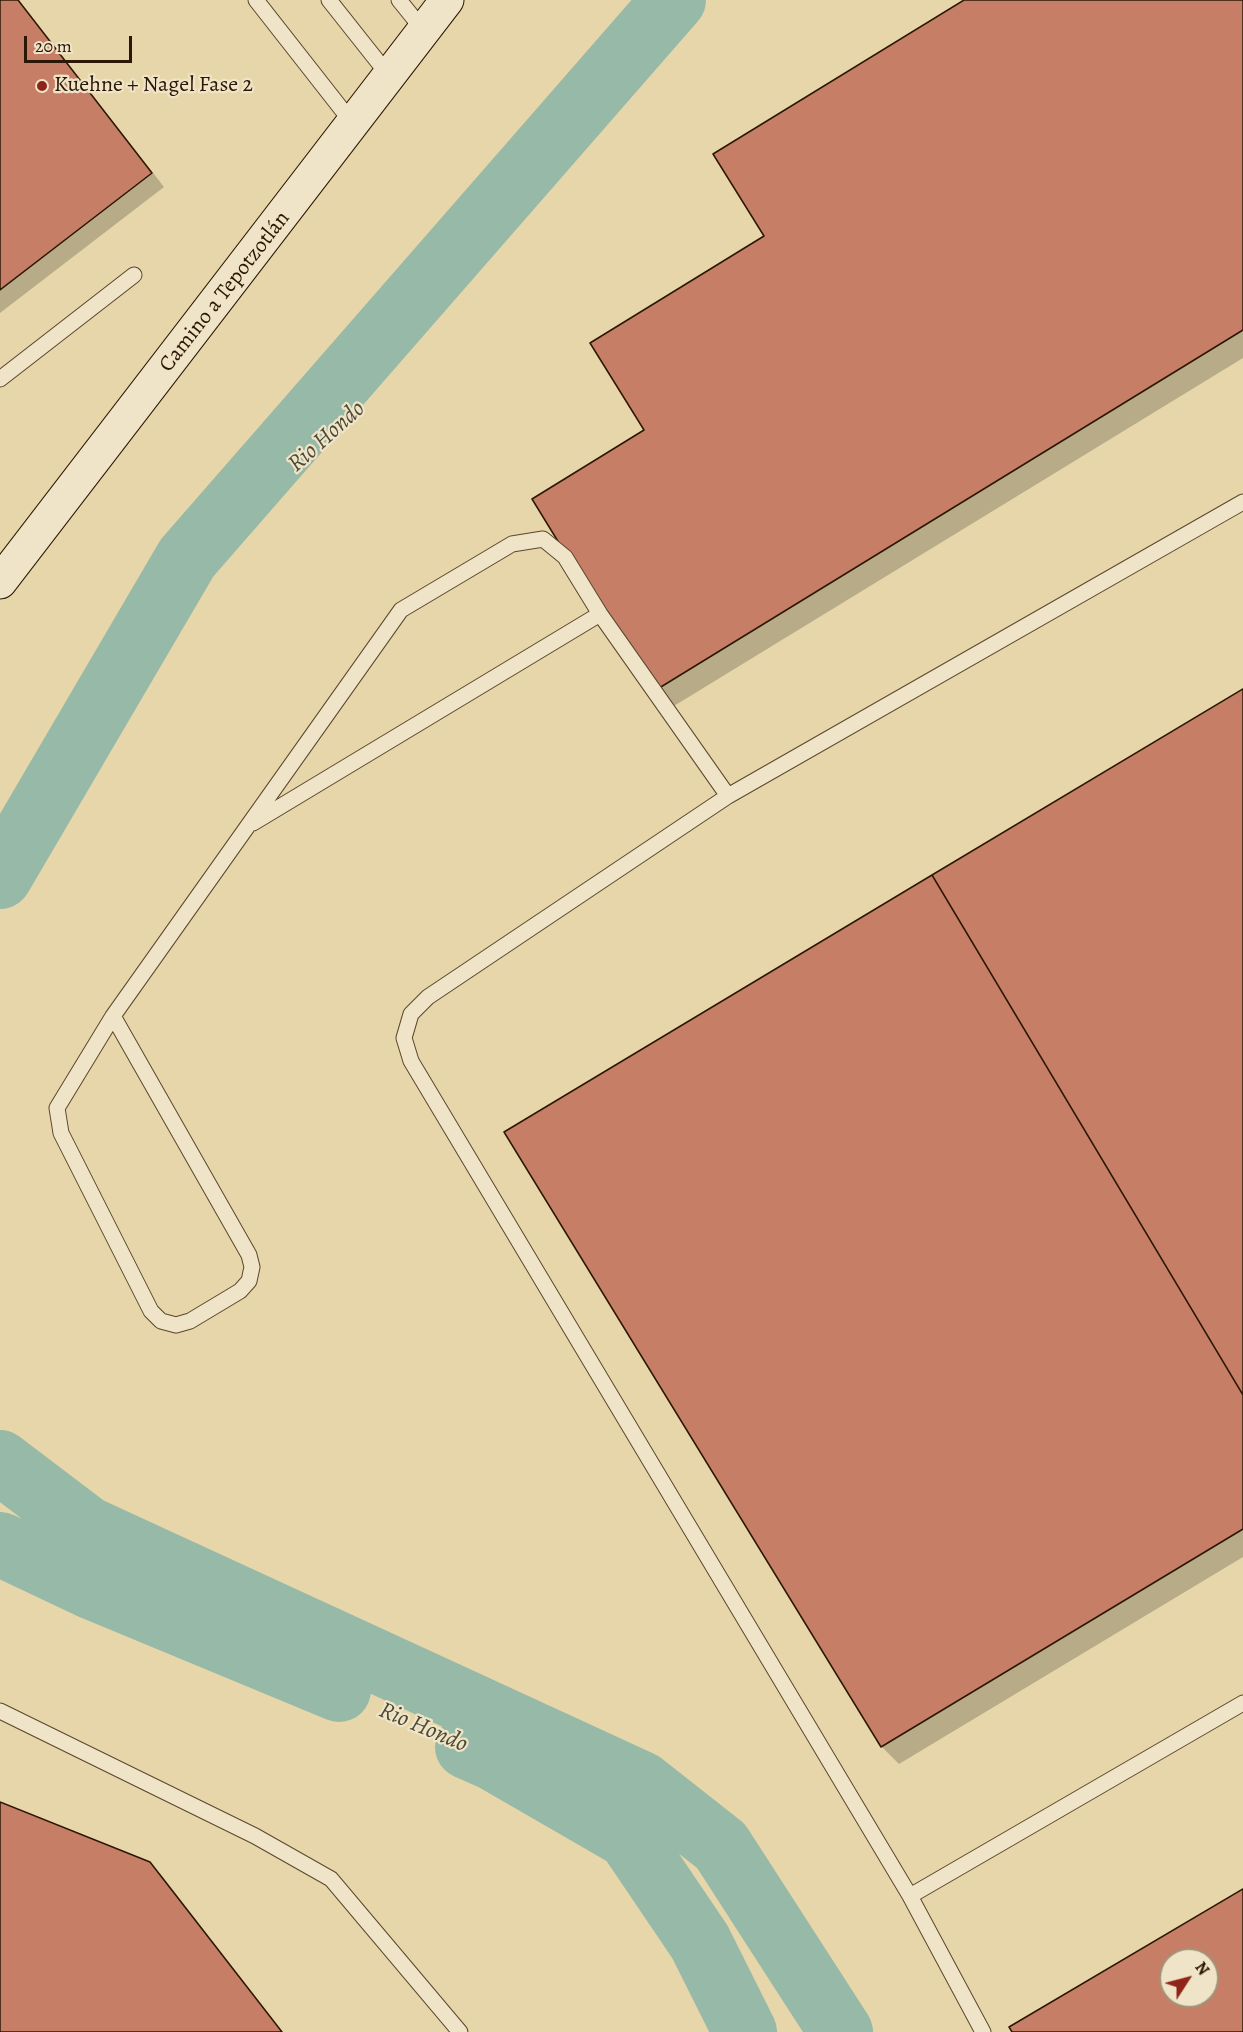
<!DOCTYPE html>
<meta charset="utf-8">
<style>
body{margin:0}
#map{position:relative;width:1243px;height:2032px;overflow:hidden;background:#e6d6a9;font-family:Alegreya,serif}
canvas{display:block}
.north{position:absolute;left:1159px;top:1948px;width:60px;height:60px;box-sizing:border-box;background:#efe4c7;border:2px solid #a19279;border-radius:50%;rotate:54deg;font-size:16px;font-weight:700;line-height:24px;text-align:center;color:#2b1704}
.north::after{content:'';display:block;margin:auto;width:21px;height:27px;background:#8f2418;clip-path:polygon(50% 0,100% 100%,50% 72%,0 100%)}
.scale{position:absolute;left:24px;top:36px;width:108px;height:27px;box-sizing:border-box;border:3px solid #2b1704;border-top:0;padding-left:8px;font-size:18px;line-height:21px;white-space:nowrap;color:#2b1704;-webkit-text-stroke:4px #efe4c7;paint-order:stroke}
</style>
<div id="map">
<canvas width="1243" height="2032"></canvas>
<div class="north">N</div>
<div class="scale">20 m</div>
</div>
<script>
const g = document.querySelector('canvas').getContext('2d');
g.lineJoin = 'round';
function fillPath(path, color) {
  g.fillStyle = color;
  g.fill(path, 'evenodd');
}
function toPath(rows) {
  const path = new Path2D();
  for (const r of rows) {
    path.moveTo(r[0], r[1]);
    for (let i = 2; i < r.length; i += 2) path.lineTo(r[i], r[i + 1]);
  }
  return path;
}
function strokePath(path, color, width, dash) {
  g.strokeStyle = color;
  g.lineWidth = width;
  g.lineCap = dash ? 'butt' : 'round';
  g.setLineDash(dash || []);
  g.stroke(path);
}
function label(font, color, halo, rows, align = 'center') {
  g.font = font + ' Alegreya,serif';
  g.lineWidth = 4.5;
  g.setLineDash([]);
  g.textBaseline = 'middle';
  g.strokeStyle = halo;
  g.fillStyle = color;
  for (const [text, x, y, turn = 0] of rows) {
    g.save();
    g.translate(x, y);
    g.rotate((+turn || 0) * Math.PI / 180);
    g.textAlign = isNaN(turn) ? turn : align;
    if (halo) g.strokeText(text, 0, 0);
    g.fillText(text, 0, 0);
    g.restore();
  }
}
const shadow = toPath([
 [0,0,19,0,164,187,0,313],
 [967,0,1243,0,1243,358,669,709,652,692,646,431,766,237],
 [1243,691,1243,1557,899,1764,882,1747,506,1132],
 [0,1803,150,1863,163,1877,283,2032,0,2032]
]);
const river = toPath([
 [0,877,187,558,674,0],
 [0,1462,87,1528,641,1783,721,1846,841,2032],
 [0,1544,93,1588,339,1690],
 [467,1747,494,1759,629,1837,700,1942,745,2032]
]);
const building = toPath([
 [0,0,18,0,152,173,0,290,0,0],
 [964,0,1243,0,1243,330,651,693,532,499,644,430,590,343,764,236,713,154,964,0],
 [1243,689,1243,1395,932,875,1243,689],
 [932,875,1243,1395,1243,1529,881,1747,504,1132,932,875],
 [0,1802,150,1862,282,2032,0,2032,0,1802],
 [1243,1889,1243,2032,1012,2032,1009,2027,1243,1889],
 [1171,1960,1207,1960,1207,1996,1171,1996,1171,1960]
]);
const lane = toPath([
 [256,0,354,125],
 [329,0,390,77],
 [399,0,424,31],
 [0,379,134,275],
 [253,823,600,614],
 [113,1016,401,610,512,544,543,539,565,557,600,614,728,796],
 [113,1016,249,1255,252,1267,249,1281,240,1291,190,1321,176,1325,161,1321,151,1311,61,1133,57,1108,113,1016],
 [0,1711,255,1836,331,1879,460,2032],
 [910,1896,1243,1703],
 [983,2032,910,1896,411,1061,404,1038,411,1014,428,997,728,796,1243,502]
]);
const secondary = toPath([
 [0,582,447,0]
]);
const markers = [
 [42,86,6,"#8f2418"]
];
const poiNames = [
 ["Kuehne + Nagel Fase 2",54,86]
];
const streetNames = [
 ["Camino a Tepotzotlán",225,292,-52]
];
const waterNames = [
 ["Rio Hondo",327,437,-42],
 ["Rio Hondo",423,1728,23]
];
fillPath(shadow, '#0003');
strokePath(river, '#96b9a8', 64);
fillPath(building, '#c77e66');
strokePath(building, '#2b1704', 1.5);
strokePath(lane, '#5a472d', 17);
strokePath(secondary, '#2b1704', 35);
strokePath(lane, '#efe4c7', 15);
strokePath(secondary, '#efe4c7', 33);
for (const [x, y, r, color] of markers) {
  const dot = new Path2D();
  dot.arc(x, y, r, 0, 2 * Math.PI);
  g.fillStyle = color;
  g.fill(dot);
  strokePath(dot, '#efe4c7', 2);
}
label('22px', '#2b1704', '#efe4c7', poiNames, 'left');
label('22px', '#2b1704', '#efe4c7', streetNames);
label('italic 24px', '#4b4835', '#efe4c7', waterNames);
</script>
